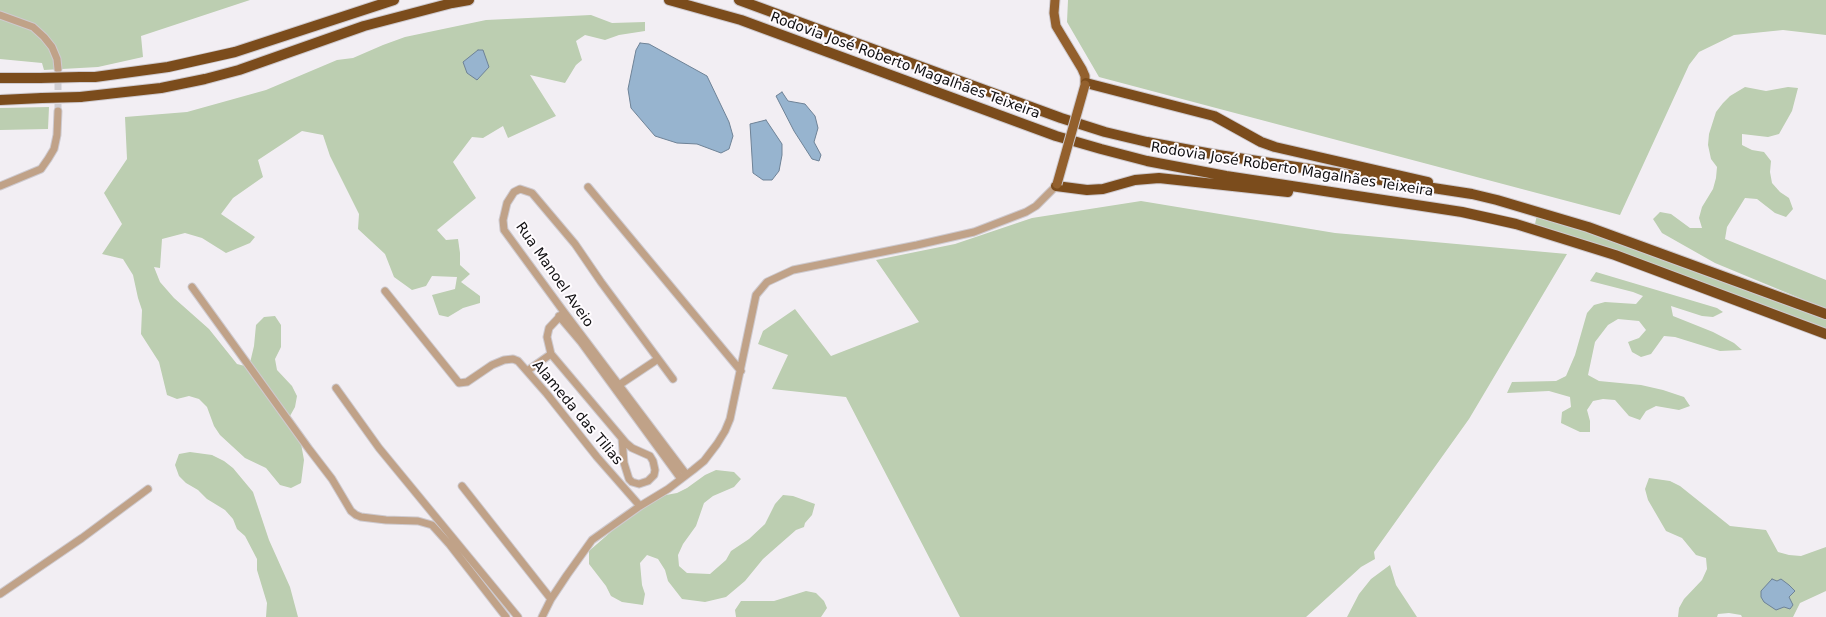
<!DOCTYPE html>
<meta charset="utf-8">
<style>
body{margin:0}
canvas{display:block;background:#f2eef3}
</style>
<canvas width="1826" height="617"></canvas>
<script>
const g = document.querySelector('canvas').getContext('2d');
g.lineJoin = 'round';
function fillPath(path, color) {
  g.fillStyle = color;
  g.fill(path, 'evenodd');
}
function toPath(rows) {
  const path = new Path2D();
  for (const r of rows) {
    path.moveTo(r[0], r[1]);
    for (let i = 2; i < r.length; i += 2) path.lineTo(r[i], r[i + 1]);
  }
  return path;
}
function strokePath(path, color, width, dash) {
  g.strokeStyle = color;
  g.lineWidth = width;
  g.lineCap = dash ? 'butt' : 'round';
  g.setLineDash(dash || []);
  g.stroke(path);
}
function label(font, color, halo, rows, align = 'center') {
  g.font = font + ' "DejaVu Sans",sans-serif';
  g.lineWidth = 4;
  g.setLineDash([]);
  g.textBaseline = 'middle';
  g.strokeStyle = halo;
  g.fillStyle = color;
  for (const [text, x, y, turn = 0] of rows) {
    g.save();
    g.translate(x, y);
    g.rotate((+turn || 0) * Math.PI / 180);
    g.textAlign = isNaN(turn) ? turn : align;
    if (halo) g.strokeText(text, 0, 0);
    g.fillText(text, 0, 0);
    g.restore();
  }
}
const green = toPath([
 [0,0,250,0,141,36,143,57,98,67,44,70,42,63,0,59],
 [1068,0,1826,0,1826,35,1783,30,1734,35,1699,52,1689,65,1620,215,1099,77,1067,22],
 [591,15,612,23,645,22,645,31,619,35,605,40,585,35,576,41,582,60,576,65,565,83,530,75,556,116,508,138,503,126,483,138,472,137,453,162,476,198,437,230,446,240,458,239,460,253,460,265,470,274,461,282,480,296,480,303,463,308,448,317,439,315,432,295,455,289,457,277,432,276,426,286,412,290,394,277,385,254,358,229,359,214,330,156,323,135,302,131,258,160,263,177,233,198,221,214,255,237,250,243,226,253,202,238,185,233,162,239,160,268,154,267,160,282,174,298,209,329,237,364,249,367,254,346,256,325,264,317,275,316,281,325,281,347,275,359,277,370,292,386,297,396,295,407,290,416,300,438,304,460,301,483,291,488,280,485,266,468,245,458,220,435,214,426,207,407,199,399,189,396,177,399,167,395,159,362,141,334,142,310,138,298,133,275,123,259,102,254,122,224,104,193,127,159,125,117,187,112,266,90,337,60,353,58,383,45,405,37,486,20],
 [1745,87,1766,91,1788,87,1798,88,1792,111,1779,134,1768,137,1742,134,1742,145,1752,150,1764,152,1771,161,1770,172,1772,183,1780,192,1789,198,1793,209,1786,217,1775,213,1757,199,1745,198,1727,227,1725,239,1826,280,1826,309,1715,263,1662,233,1653,219,1660,212,1671,214,1690,228,1702,228,1699,218,1702,207,1713,189,1716,178,1717,167,1711,159,1708,145,1709,134,1716,112,1723,103,1730,96],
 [49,107,48,129,0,130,0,108],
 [1141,201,1335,233,1567,254,1469,419,1374,552,1375,559,1361,567,1306,617,960,617,846,397,772,389,788,355,758,344,763,331,795,309,831,356,919,322,876,260,955,244,1032,218],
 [1537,215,1560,222,1826,319,1826,330,1598,245,1535,224],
 [1596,272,1717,308,1723,312,1713,317,1702,316,1671,306,1673,316,1713,332,1734,343,1742,350,1720,351,1675,337,1664,336,1651,354,1641,357,1632,352,1628,342,1639,338,1646,330,1639,321,1618,319,1608,325,1595,342,1588,375,1599,381,1641,385,1663,390,1684,397,1690,406,1679,410,1656,406,1646,411,1640,420,1629,416,1615,400,1603,399,1593,401,1587,410,1590,421,1590,432,1580,432,1561,423,1562,412,1571,407,1570,397,1549,391,1507,393,1512,382,1556,381,1566,376,1575,355,1587,313,1594,305,1605,302,1636,304,1643,296,1633,292,1590,281],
 [190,452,212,455,224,461,233,468,253,492,269,540,290,587,298,617,266,617,267,603,257,570,257,559,245,536,237,529,233,519,225,510,207,499,198,490,186,483,179,476,175,465,179,454],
 [716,470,734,472,741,479,734,487,713,496,704,503,696,526,683,544,678,555,679,566,687,573,710,574,726,560,731,551,749,539,765,524,775,504,783,495,793,496,815,504,812,515,805,523,804,527,796,530,780,544,763,559,745,581,726,597,705,602,682,599,668,581,665,570,658,559,647,555,640,563,642,585,645,594,643,605,622,602,611,596,606,586,589,564,589,551,621,523,646,504,666,495,677,493,687,488,705,475],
 [1649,478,1670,481,1680,486,1730,526,1766,530,1778,552,1789,555,1801,556,1826,547,1826,591,1800,603,1793,617,1742,617,1741,615,1729,613,1718,614,1717,617,1678,617,1679,608,1684,599,1702,580,1707,569,1706,558,1696,555,1682,538,1666,531,1648,500,1645,489],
 [1390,565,1396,585,1417,617,1347,617,1359,594,1371,579],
 [806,591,816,593,824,601,827,608,821,617,736,617,735,610,741,601,774,601]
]);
const water = toPath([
 [640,43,649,44,707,76,729,122,733,136,729,149,721,153,697,144,677,143,655,136,631,108,628,89,636,50,640,43],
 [478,50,483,50,489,67,477,80,467,73,463,62,478,50],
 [782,92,788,101,805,104,815,116,818,128,814,142,821,155,819,161,812,159,794,131,776,96,782,92],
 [766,120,782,144,782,155,779,171,772,180,763,180,753,173,750,124,766,120],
 [1772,579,1777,581,1781,579,1789,585,1795,591,1789,597,1793,605,1790,609,1784,607,1776,610,1764,602,1761,597,1761,591,1772,579]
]);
const minorTunnel = toPath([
 [58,111,58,74]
]);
const minor = toPath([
 [0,15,33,27,44,37,52,47,57,59,58,69],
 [0,186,41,169,48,159,54,149,57,135,58,111],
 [588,187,741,371],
 [192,287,309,449,332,479,351,511,356,515,361,517,386,520,418,521,432,525,450,545,506,617],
 [385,291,459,383,467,382,492,365,504,360,513,359,518,361,547,394,597,457,640,506],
 [564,312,549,328,547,337,551,354,626,443,632,448,650,456,653,461,655,470,654,475,648,481,639,484,632,482,629,479,624,463,622,439],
 [559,316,581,342,681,479],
 [527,371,551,354],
 [673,379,601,282,575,244,532,193,520,189,514,192,507,203,503,220,504,230,564,312,686,474],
 [619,385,658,359],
 [336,388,379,448,518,617],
 [462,486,551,599],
 [0,594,82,538,148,489],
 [542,617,551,599,567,575,592,540,640,506,668,489,693,470,704,461,717,444,725,431,730,419,756,295,767,282,793,270,917,245,974,232,1026,212,1036,206,1056,186]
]);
const major = toPath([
 [1055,0,1054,13,1056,26,1082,69,1085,76,1085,85]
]);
const highway = toPath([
 [669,0,741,20,1056,136,1101,149,1147,161,1226,176,1462,212,1516,224,1615,255,1826,334],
 [739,0,1061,118,1105,132,1147,142,1212,154,1472,194,1497,200,1588,227,1826,314],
 [80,77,95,77,168,67,235,52,394,0],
 [0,78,40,78],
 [1086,83,1214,116,1261,142,1275,147,1428,182],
 [80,97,161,88,205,79,239,70,364,26,452,3,469,0],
 [0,100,42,98],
 [1056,186,1087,190,1103,189,1135,180,1159,178,1288,192]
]);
const majorBridge = toPath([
 [1057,184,1085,85]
]);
const highwayBridge = toPath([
 [40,78,80,77],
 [42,98,80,97]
]);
const streetNames = [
 ["Rodovia José Roberto Magalhães Teixeira",905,66,20],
 ["Rodovia José Roberto Magalhães Teixeira",1292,170,9],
 ["Rua Manoel Aveio",554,275,55],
 ["Alameda das Tilias",577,413,50]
];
fillPath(green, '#bcceb1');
fillPath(water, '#97b4cf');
strokePath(water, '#6e8296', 1);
strokePath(minorTunnel, '#d0cdd1', 7, [7, 3.5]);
strokePath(minor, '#cecacf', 9);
strokePath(major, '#cecacf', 11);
strokePath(highway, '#cecacf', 12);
strokePath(minor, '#c0a288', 7);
strokePath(major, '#93602d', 9);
strokePath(highway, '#7b4c1c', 10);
strokePath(majorBridge, '#cecacf', 11, []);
strokePath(highwayBridge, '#cecacf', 12, []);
strokePath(majorBridge, '#93602d', 9);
strokePath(highwayBridge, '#7b4c1c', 10);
label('14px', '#100f11', '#fffcff', streetNames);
</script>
